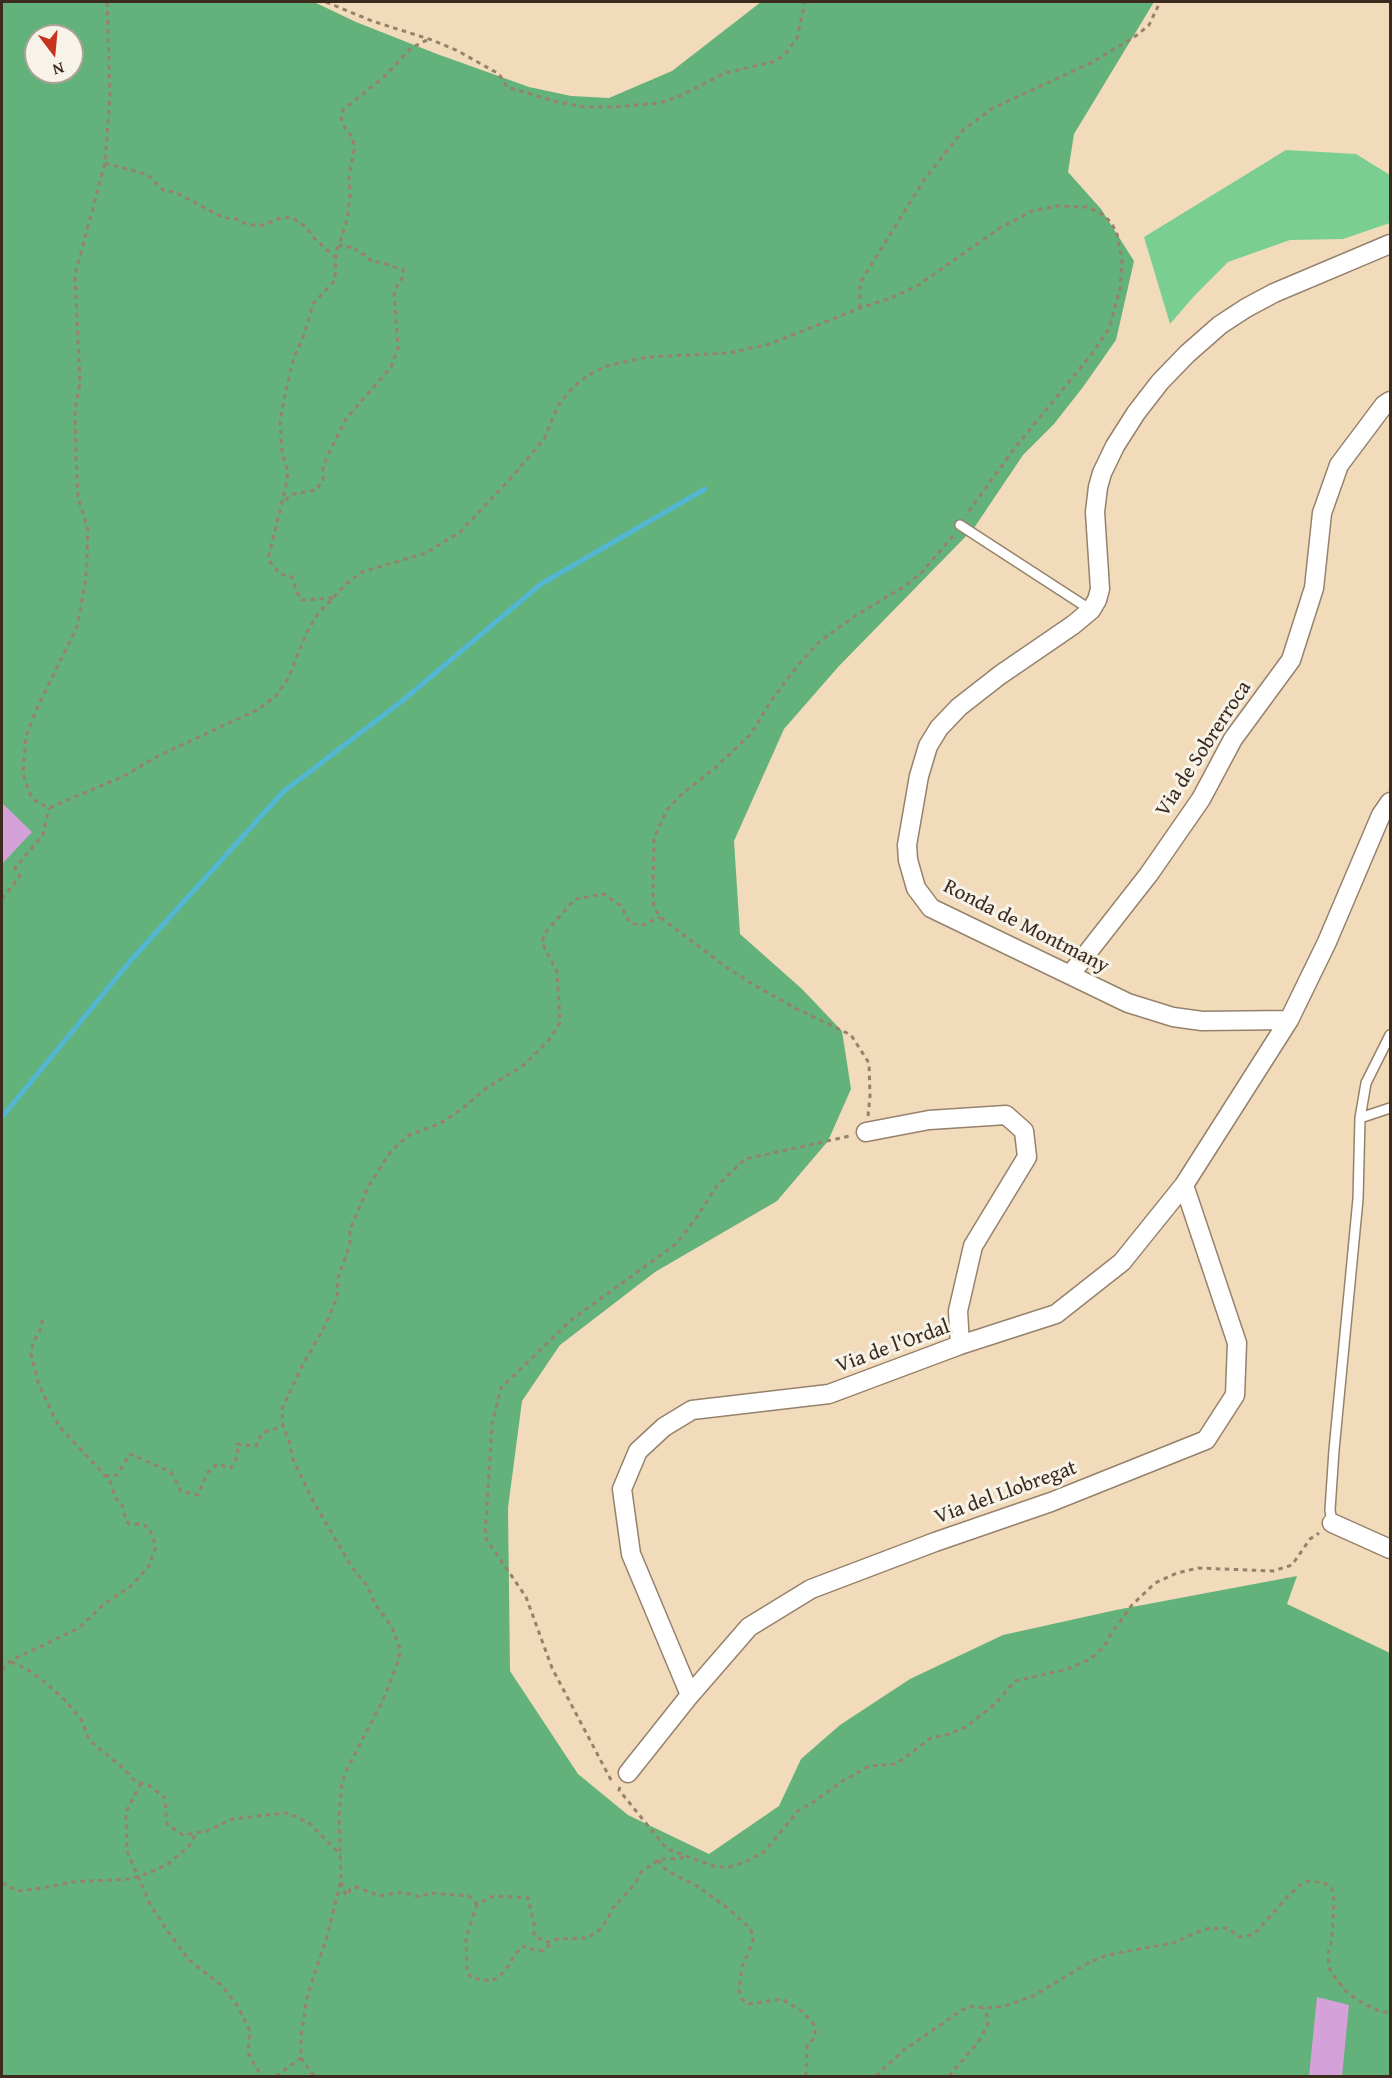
<!DOCTYPE html>
<style>
body{margin:0}
#map{position:relative;width:1392px;height:2078px;overflow:hidden;background:#f1dbbb;font-family:"Gentium Book Plus",serif}
canvas{display:block}
.frame{position:absolute;inset:0;border:3px solid #3b2a1e;pointer-events:none}
.north{position:absolute;left:24px;top:24px;width:60px;height:60px;box-sizing:border-box;background:#f7f3e8;border:2px solid #aca397;border-radius:50%;rotate:164deg;font-size:16px;font-weight:700;line-height:24px;text-align:center;color:#3b2a1e}
.north::after{content:'';display:block;margin:auto;width:21px;height:27px;background:#c8321e;clip-path:polygon(50% 0,100% 100%,50% 72%,0 100%)}
</style>
<div id="map">
<canvas width="1392" height="2078"></canvas>
<div class="frame"></div>
<div class="north">N</div>
</div>
<script>
const g = document.querySelector('canvas').getContext('2d');
g.lineJoin = 'round';
function fillPath(path, color) {
  g.fillStyle = color;
  g.fill(path, 'evenodd');
}
function toPath(rows) {
  const path = new Path2D();
  for (const r of rows) {
    path.moveTo(r[0], r[1]);
    for (let i = 2; i < r.length; i += 2) path.lineTo(r[i], r[i + 1]);
  }
  return path;
}
function strokePath(path, color, width, dash) {
  g.strokeStyle = color;
  g.lineWidth = width;
  g.lineCap = dash ? 'butt' : 'round';
  g.setLineDash(dash || []);
  g.stroke(path);
}
function label(font, color, halo, rows, align = 'center') {
  g.font = font + ' "Gentium Book Plus",serif';
  g.lineWidth = 6;
  g.setLineDash([]);
  g.textBaseline = 'middle';
  g.strokeStyle = halo;
  g.fillStyle = color;
  for (const [text, x, y, turn = 0] of rows) {
    g.save();
    g.translate(x, y);
    g.rotate((+turn || 0) * Math.PI / 180);
    g.textAlign = isNaN(turn) ? turn : align;
    if (halo) g.strokeText(text, 0, 0);
    g.fillText(text, 0, 0);
    g.restore();
  }
}
const green = toPath([
 [1286,150,1356,154,1390,175,1390,223,1343,239,1290,240,1228,262,1196,294,1170,324,1144,237]
]);
const forest = toPath([
 [2,2,314,2,356,22,437,54,529,87,571,96,609,98,672,71,761,2,1154,2,1074,134,1068,172,1101,209,1134,261,1116,340,1083,387,1054,424,1023,455,974,528,839,666,784,729,734,841,740,934,802,989,842,1031,851,1089,828,1141,777,1201,655,1272,560,1345,522,1401,508,1508,510,1671,578,1774,628,1815,709,1854,779,1806,801,1759,840,1725,910,1679,1003,1635,1116,1610,1297,1576,1287,1604,1390,1653,1390,2076,2,2076],
 [36,36,72,36,72,72,36,72]
]);
const stream = toPath([
 [2,1117,132,959,283,792,402,701,541,584,705,489]
]);
const building = toPath([
 [2,803,32,832,2,864],
 [1317,1997,1349,2005,1342,2076,1309,2076]
]);
const path = toPath([
 [107,2,110,96,105,163,75,275,80,383,75,410,76,456,78,497,88,530,86,578,77,627,37,708,26,736,23,774,32,799,49,808,124,776,158,756,259,709,276,696,288,679,306,634,317,615,346,584,362,572,426,553,460,532,511,478,544,439,558,406,568,393,580,381,594,372,610,365,648,357,729,353,770,344,860,308,891,298,917,286,1000,228,1032,211,1058,206,1086,207,1094,210,1105,216,1112,224,1117,234,1122,261,1120,289,1109,329,1091,355,1014,449,966,515],
 [326,2,372,21,432,40,458,51,499,74,507,87,557,102,585,107,614,107,660,103,680,96,725,73,772,62,784,56,797,38,805,2],
 [105,163,148,175,164,191,175,192,224,218,237,219,248,225,264,225,283,217,293,218,306,227,314,238,335,257],
 [860,308,860,283,924,180,964,129,993,108,1093,62,1137,35,1149,25,1160,2],
 [285,500,294,494,316,490,323,480,323,468,327,457,346,419,391,367,398,348,394,291,404,275,403,270,380,262,372,262,366,255,358,253,355,247,343,247,339,245],
 [333,598,302,600,296,591,292,577,280,574,268,559,286,486,288,471,282,453,280,421,285,394,293,360,304,335,313,304,335,280,336,250,339,245,347,220,350,196,349,176,354,150,353,138,345,128,341,117,343,110,385,76,411,48,429,39],
 [2,899,20,876,15,868,43,835,49,808],
 [868,1116,870,1096,869,1063,851,1035,795,1008,754,985,726,967,660,917,654,906,653,895,654,838,667,810,681,795,717,766,751,734,771,701,798,665,820,641,855,616,905,586,921,573,953,536],
 [105,1476,117,1475,130,1454,171,1472,181,1491,198,1495,207,1473,217,1464,231,1468,238,1455,237,1444,256,1446,262,1433,283,1426],
 [11,1662,27,1669,47,1684,65,1700,82,1721,89,1740,124,1769,135,1781,150,1786,165,1798,167,1824,183,1835,207,1831,232,1819,287,1813,308,1822,341,1855],
 [2,1670,10,1661,79,1628,103,1605,131,1586,149,1566,156,1546,149,1528,142,1524,129,1524,126,1520,122,1505,115,1497,110,1481,59,1426,52,1413,38,1382,31,1354,33,1343,42,1327,42,1318],
 [611,1780,552,1668,526,1597,485,1537,492,1424,501,1388,571,1320,676,1244,697,1217,716,1187,745,1159,850,1136],
 [141,1783,126,1812,127,1851,150,1904,166,1929,189,1960,221,1985,237,2005,250,2031,248,2053,261,2076],
 [620,1787,619,1790,667,1849,716,1867,730,1867,745,1862,764,1852,798,1811,812,1803,841,1782,869,1766,896,1764,931,1738,949,1734,966,1727,995,1704,1015,1681,1068,1669,1090,1659,1104,1647,1111,1634,1132,1605,1155,1583,1177,1573,1198,1568,1273,1571,1292,1565,1310,1539,1319,1533],
 [658,1860,667,1871,697,1886,725,1906,751,1929,753,1941,742,1967,739,1990,742,1999,748,2004,782,1999,803,2012,815,2026,815,2037,807,2046,806,2076],
 [341,1882,346,1895,349,1894,350,1889,356,1887,380,1896,402,1892,420,1897,429,1893,469,1896,477,1904,494,1896,528,1898,534,1923,534,1936,548,1942,558,1939,587,1938,598,1931,608,1919,612,1909,634,1885,641,1872,660,1859,675,1859,685,1857],
 [2,1883,18,1891,43,1888,72,1882,129,1879,149,1873,168,1864,189,1846,197,1832],
 [477,1904,466,1938,467,1969,471,1978,492,1981,500,1976,509,1965,515,1954,524,1946,526,1948,543,1951,553,1942],
 [276,2076,301,2058],
 [314,2076,301,2058,301,2036,307,1997,327,1936,341,1881,339,1815,342,1783,347,1769,383,1700,399,1659,400,1649,392,1627,375,1604,368,1587,351,1566,312,1499,292,1457,289,1440,283,1426,282,1409,303,1364,325,1326,337,1297,338,1278,350,1244,350,1230,368,1187,385,1160,392,1150,409,1135,439,1124,462,1109,485,1089,524,1065,548,1041,560,1023,557,972,542,943,545,933,575,899,604,894,621,906,630,923,643,925,660,917],
 [876,2076,904,2050,962,2010,973,2006,984,2008,1005,2006,1033,1996,1090,1962,1107,1955,1173,1943,1205,1929,1227,1928,1240,1937,1250,1935,1258,1930,1287,1897,1300,1885,1309,1881,1324,1883,1332,1888,1334,1900,1332,1938,1328,1954,1329,1968,1336,1979,1346,1991,1359,2001,1379,2011,1390,2013],
 [949,2076,979,2041,988,2024,987,2016,984,2008]
]);
const service = toPath([
 [960,525,1091,610],
 [1360,1118,1366,1083,1390,1035],
 [1332,1523,1330,1510,1334,1450,1358,1199,1360,1118,1390,1108]
]);
const minor = toPath([
 [1390,244,1274,293,1246,308,1220,325,1187,354,1160,382,1136,413,1115,446,1102,473,1098,487,1095,512,1100,589,1097,600,1091,610,1073,625,1000,675,959,707,939,728,928,746,919,776,907,845,908,860,916,888,931,908,1128,1003,1173,1017,1202,1021,1289,1020,1327,942,1381,815,1390,802],
 [1070,975,1149,874,1201,799,1233,739,1291,660,1314,588,1322,513,1339,465,1384,405,1390,401],
 [866,1132,929,1120,1006,1115,1024,1131,1027,1157,973,1246,958,1311,960,1345],
 [1332,1523,1390,1549],
 [690,1695,631,1554,622,1489,638,1451,664,1427,692,1410,829,1394,960,1345,1056,1314,1122,1262,1184,1185,1289,1020],
 [628,1773,690,1695,749,1627,811,1589,935,1542,1051,1502,1206,1440,1235,1395,1237,1343,1184,1185]
]);
const streetNames = [
 ["Via de Sobrerroca",1204,749,-57],
 ["Ronda de Montmany",1026,927,27],
 ["Via de l'Ordal",893,1347,-20],
 ["Via del Llobregat",1006,1493,-20]
];
fillPath(green, '#7ace91');
fillPath(forest, '#63b17b');
strokePath(stream, '#53b7d2', 5);
fillPath(building, '#d4a2d8');
strokePath(service, '#96826c', 12);
strokePath(minor, '#96826c', 21);
strokePath(path, '#96826c', 3, [4.5, 4.5]);
strokePath(service, '#fff', 9);
strokePath(minor, '#fff', 18);
label('21px', '#3b2a1e', '#f7f3e8', streetNames);
</script>
